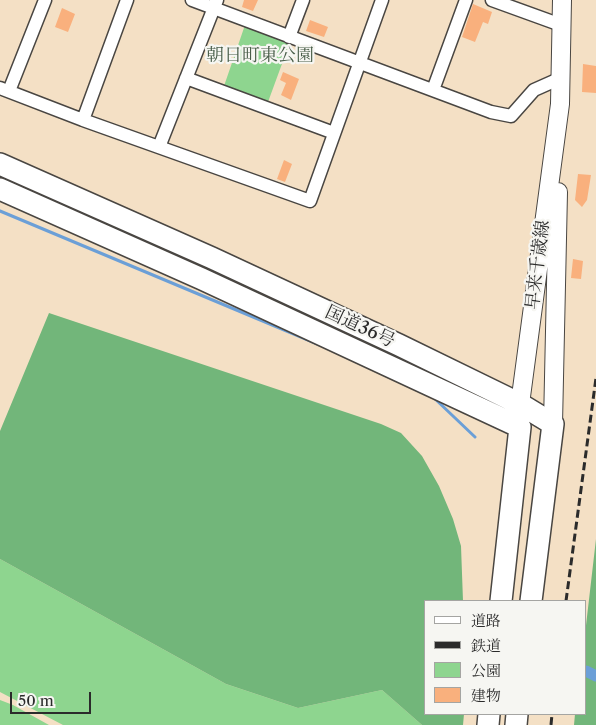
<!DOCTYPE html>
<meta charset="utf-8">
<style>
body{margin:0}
#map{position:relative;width:596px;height:725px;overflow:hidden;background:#f4e0c5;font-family:"Libre Caslon Text","Noto Serif JP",serif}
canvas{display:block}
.legend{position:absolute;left:424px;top:600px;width:162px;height:115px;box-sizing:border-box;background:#f6f6f2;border:1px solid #a5a5a2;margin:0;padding:6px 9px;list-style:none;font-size:15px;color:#2b2b2b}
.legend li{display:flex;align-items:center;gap:10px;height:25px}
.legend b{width:25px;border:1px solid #a5a5a2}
.scale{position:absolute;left:10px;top:692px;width:81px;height:22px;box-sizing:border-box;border:2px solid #2b2b2b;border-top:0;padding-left:6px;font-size:15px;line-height:18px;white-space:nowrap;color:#2b2b2b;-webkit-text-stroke:4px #f6f6f2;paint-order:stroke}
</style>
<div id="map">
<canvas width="596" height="725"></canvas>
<ul class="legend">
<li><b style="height:6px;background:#fff"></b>道路</li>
<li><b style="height:6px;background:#2b2b2b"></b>鉄道</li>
<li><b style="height:14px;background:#8ed58f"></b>公園</li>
<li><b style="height:14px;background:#f9b07d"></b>建物</li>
</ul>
<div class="scale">50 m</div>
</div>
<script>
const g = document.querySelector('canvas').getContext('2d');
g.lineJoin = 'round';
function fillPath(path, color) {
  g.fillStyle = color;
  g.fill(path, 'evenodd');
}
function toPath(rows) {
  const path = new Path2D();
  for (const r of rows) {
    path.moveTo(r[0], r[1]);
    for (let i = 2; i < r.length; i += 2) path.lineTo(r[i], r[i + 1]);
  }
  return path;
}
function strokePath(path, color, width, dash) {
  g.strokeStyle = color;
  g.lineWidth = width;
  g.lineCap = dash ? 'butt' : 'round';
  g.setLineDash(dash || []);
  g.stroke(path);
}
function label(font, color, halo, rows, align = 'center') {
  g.font = font + ' "Libre Caslon Text","Noto Serif JP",serif';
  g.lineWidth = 4.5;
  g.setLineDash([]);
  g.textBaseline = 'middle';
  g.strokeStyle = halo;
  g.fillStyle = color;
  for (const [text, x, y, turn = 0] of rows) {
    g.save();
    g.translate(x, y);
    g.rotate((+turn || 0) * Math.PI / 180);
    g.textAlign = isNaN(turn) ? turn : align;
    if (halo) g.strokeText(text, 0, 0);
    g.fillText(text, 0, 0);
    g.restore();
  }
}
const green = toPath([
 [245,25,290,42,268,102,224,86],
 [0,559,226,684,298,708,382,690,422,725,63,725,0,692],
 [0,700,13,705,49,725,0,725]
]);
const forest = toPath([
 [49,313,381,424,401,433,422,456,439,486,453,519,461,546,463,601,425,601,425,714,464,714,463,725,422,725,382,690,298,708,226,684,0,559,0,431],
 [596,539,596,725,574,725,575,714,585,714,585,634]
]);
const stream = toPath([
 [0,211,320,345],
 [432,396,475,437]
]);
const canal = toPath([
 [586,671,596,676]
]);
const building = toPath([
 [244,0,258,0,253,11,242,7],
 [473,4,492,12,488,24,483,22,475,42,462,37],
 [62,8,75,14,68,32,55,27],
 [310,20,328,27,324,37,306,31],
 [583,64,596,66,596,93,582,92],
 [283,72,299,79,291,100,281,95,286,83,280,80],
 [284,160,292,164,285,182,277,179],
 [578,174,591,175,587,200,582,207,575,200],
 [573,259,583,261,581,279,571,278]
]);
const minor = toPath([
 [192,0,491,112,511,116,534,90,561,78],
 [492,0,561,25],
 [289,37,303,0],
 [186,78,334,133],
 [0,88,83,120,310,201,382,0],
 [433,90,466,0],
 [9,91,45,0],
 [83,120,127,0],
 [159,147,217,0]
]);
const secondary = toPath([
 [520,417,520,404,560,104,562,0],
 [553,424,558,192]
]);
const trunk = toPath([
 [0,164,212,258,399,345,520,404,553,424],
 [0,189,202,279,520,427],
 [501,601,520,427],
 [531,601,553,424],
 [488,725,489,714],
 [516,725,517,714]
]);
const rail = toPath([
 [566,601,596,378],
 [551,725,552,714]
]);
const parkNames = [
 ["朝日町東公園",260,56]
];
const streetNames = [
 ["早来千歳線",538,265,-83],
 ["国道36号",360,327,25]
];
fillPath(green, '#8ed58f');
fillPath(forest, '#72b67a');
strokePath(stream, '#6b9fd7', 3);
strokePath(canal, '#6b9fd7', 11);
fillPath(building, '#f9b07d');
strokePath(minor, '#494642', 15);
strokePath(secondary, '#494642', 20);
strokePath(trunk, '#494642', 24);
strokePath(minor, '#fff', 12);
strokePath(secondary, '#fff', 18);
strokePath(trunk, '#fff', 21);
strokePath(rail, '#2b2b2b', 3, [8, 4]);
label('18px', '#495e49', '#f6f6f2', parkNames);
label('18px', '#2b2b2b', '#f6f6f2', streetNames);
</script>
